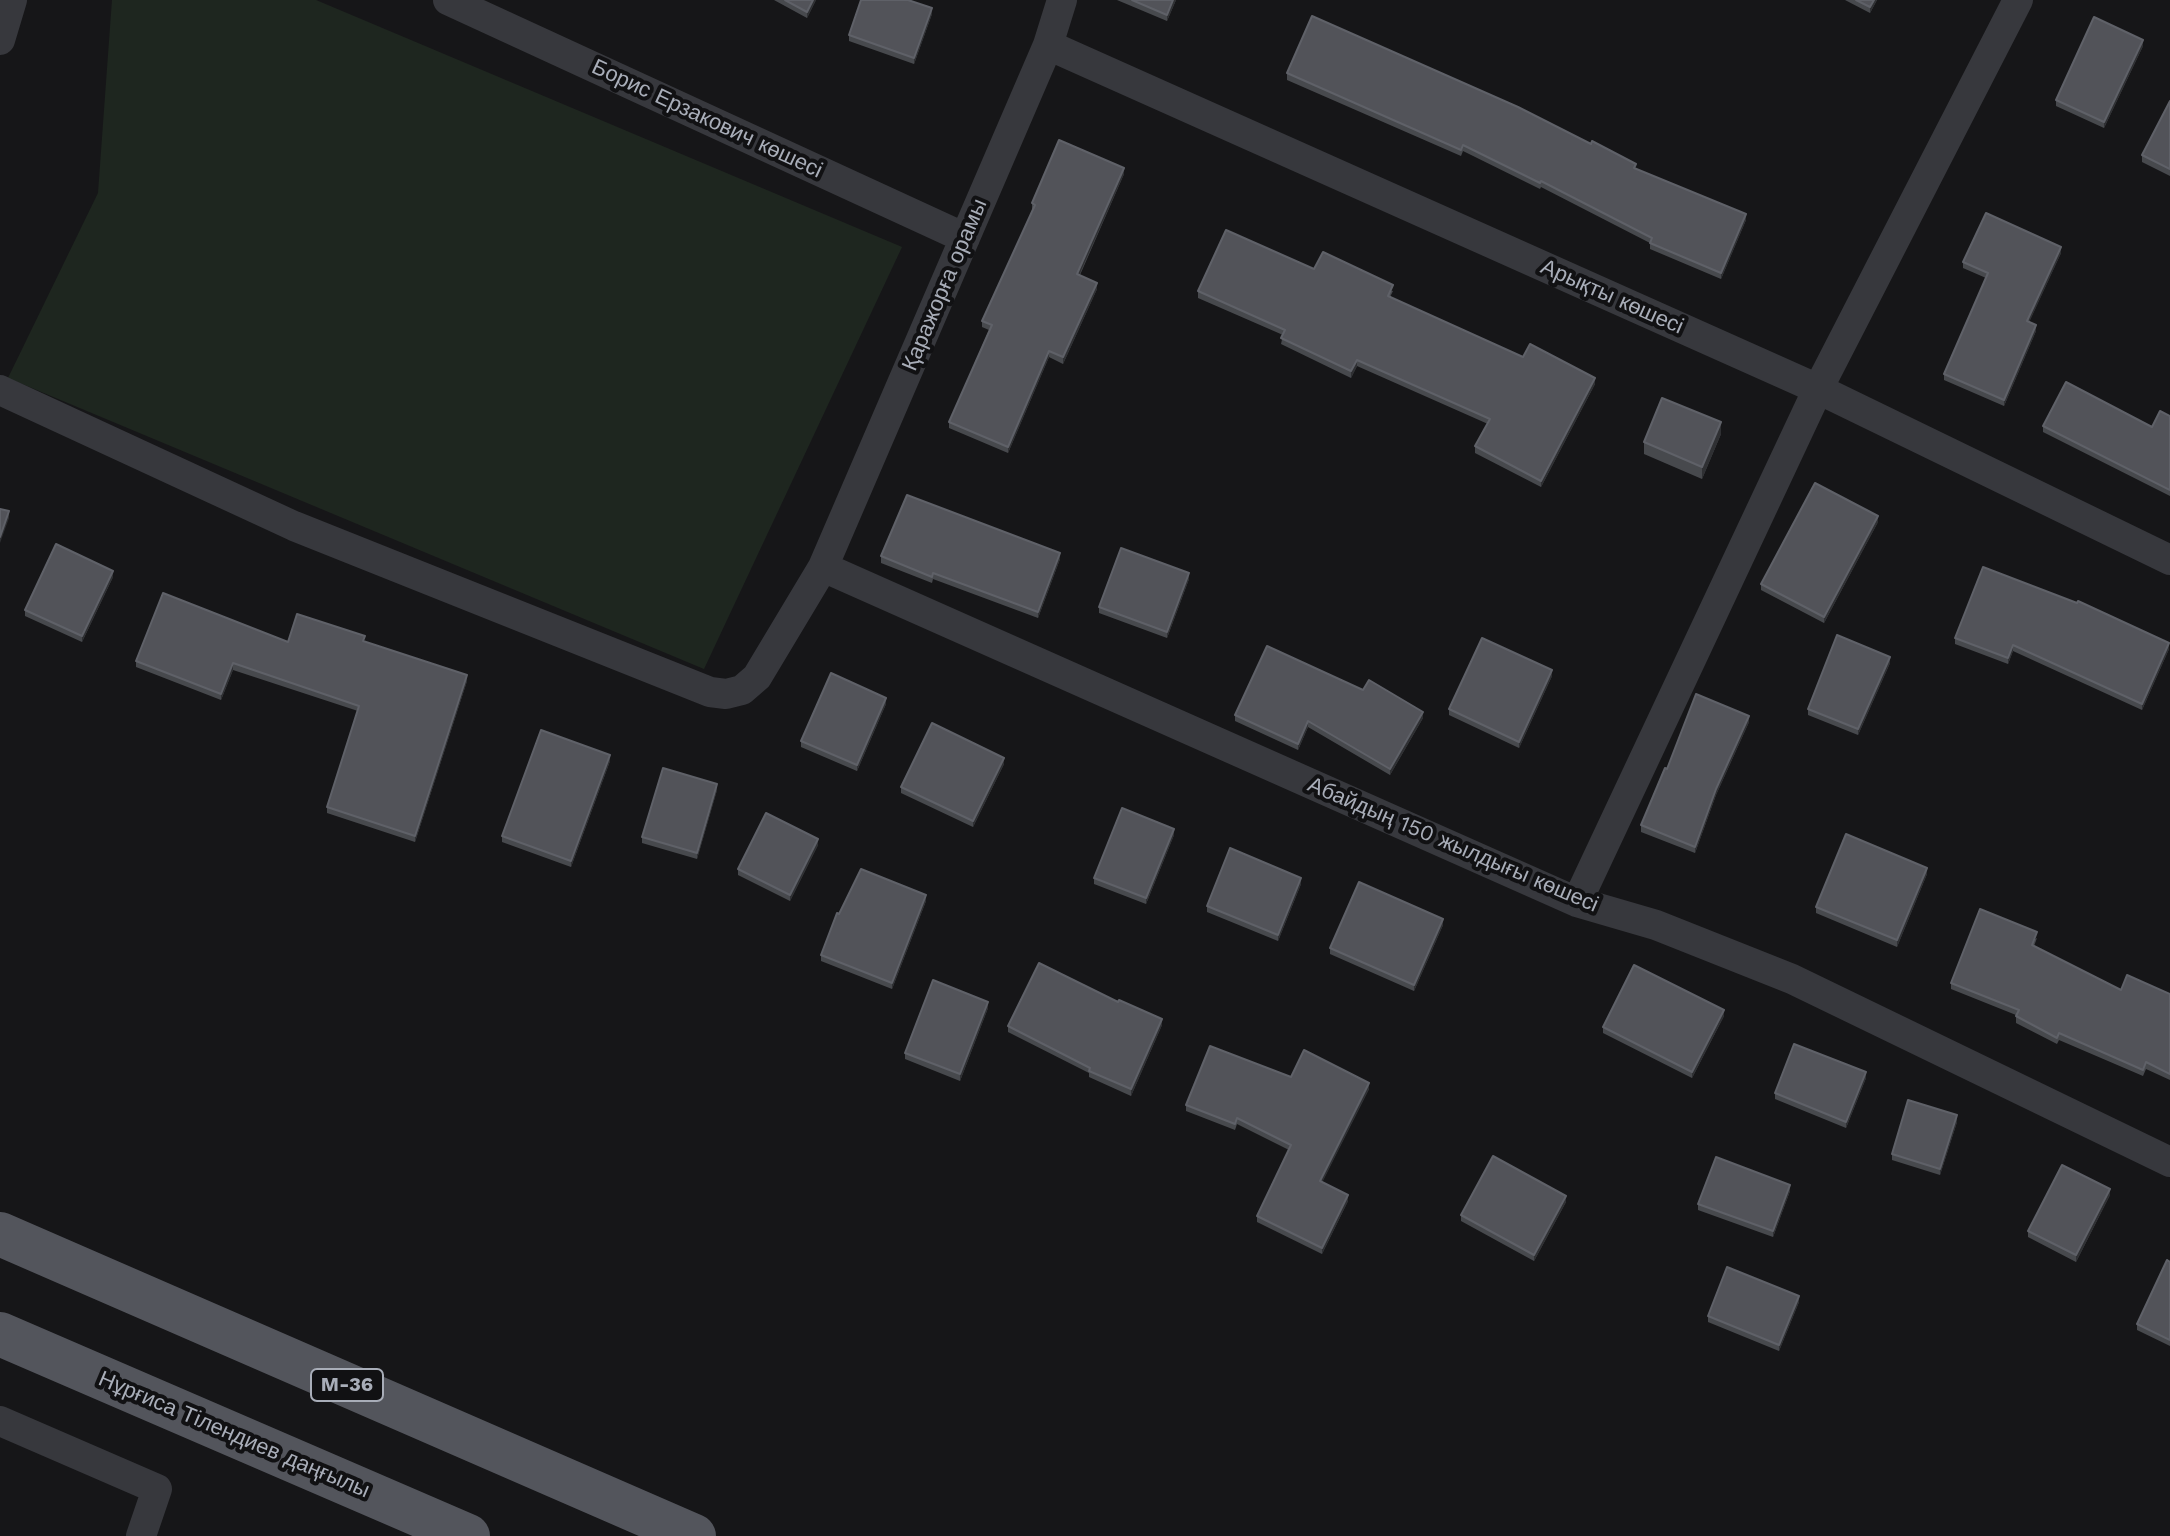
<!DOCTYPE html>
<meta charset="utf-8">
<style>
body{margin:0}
canvas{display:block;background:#161618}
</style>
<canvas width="2170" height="1536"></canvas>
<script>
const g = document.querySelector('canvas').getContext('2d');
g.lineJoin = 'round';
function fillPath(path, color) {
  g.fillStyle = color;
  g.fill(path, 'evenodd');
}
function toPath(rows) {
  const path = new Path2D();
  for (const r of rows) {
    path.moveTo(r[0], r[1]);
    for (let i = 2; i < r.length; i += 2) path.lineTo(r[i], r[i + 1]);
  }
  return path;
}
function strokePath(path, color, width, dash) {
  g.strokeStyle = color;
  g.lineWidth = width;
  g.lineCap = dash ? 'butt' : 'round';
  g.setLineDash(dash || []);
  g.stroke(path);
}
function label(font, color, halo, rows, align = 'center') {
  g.font = font + ' "Work Sans",sans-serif';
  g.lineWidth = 8;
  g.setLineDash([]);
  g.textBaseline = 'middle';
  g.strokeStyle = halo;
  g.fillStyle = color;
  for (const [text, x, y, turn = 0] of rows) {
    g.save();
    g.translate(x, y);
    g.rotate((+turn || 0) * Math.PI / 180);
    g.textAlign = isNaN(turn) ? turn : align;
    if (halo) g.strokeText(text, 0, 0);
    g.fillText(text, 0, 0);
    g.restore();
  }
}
const green = toPath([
 [112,0,316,0,902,247,704,669,8,378,98,193]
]);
const minor = toPath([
 [448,0,965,238],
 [0,40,12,0],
 [1048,45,1818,389,2170,560],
 [0,390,294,526,710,692,726,694,742,690,757,677,823,567,1048,45,1062,0],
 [823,567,1577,902,1656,925,1792,979,2170,1162],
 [1577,902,1818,389,2018,0],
 [0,1421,157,1489,141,1536]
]);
const primary = toPath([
 [0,1234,694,1536],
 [0,1334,468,1536]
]);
const wall = toPath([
 [774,0,816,0,807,18],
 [1117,0,1176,0,1167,21],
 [1845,0,1877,0,1870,13],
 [932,14,914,64,849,41,849,35],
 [2143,46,2104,128,2056,106,2056,100],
 [1287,73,1636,169,1746,220,1721,279,1650,249,1650,243,1541,187,1540,189,1463,151,1461,156,1287,80],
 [2170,101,2170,176,2142,162,2142,155],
 [1124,174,1080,275,1097,289,1063,364,1049,357,1008,453,949,428,949,422,989,330,982,327,982,321,1033,210,1032,209,1032,203],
 [2061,253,2029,322,2036,331,2004,406,1944,380,1944,374,1986,278,1963,268,1963,262],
 [1314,269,1393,291,1390,297,1523,357,1595,384,1541,487,1475,453,1475,446,1488,424,1357,366,1351,378,1281,344,1283,335,1198,298,1198,291],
 [2170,416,2170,496,2043,432,2043,426,2152,427],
 [1721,434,1702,479,1644,454,1644,442],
 [1878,522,1824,623,1761,590,1761,584],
 [881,556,1060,559,1038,618,933,579,932,583,881,563],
 [113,577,82,642,25,616,25,610],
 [1189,579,1167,638,1099,613,1099,607],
 [1955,638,2169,649,2142,710,2013,651,2008,664,1955,644],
 [288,642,365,642,467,681,415,842,327,813,327,807,358,711,233,670,221,700,136,667,136,661],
 [1890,663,1858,735,1808,715,1808,709],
 [1552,676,1519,748,1449,715,1449,709],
 [886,704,857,771,801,747,801,741],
 [1235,715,1423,718,1390,775,1308,727,1298,750,1235,721],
 [1749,722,1716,795,1695,853,1641,832,1641,825,1667,769],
 [610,761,571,867,502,842,502,836],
 [1004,764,973,827,901,793,901,787],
 [717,790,697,859,642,843,642,837],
 [1174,835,1146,904,1094,884,1094,878],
 [818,845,790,901,738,875,738,869],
 [1927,874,1897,947,1816,913,1816,907],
 [1301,884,1278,941,1207,912,1207,906],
 [926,901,892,989,821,961,821,955,839,914],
 [1443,925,1414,991,1330,954,1330,948],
 [2037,938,2034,946,2121,990,2170,994,2170,1080,2146,1069,2143,1076,2059,1040,2057,1044,2016,1023,2016,1015,1951,989,1951,983],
 [988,1008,960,1081,905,1059,905,1053],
 [1724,1016,1692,1078,1603,1033,1603,1027],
 [1162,1025,1131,1096,1089,1077,1089,1073,1008,1032,1008,1026],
 [1291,1077,1369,1089,1322,1182,1348,1201,1322,1254,1257,1222,1257,1216,1289,1150,1237,1124,1235,1130,1186,1111,1186,1105],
 [1866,1078,1846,1128,1775,1099,1775,1093],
 [1957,1122,1940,1175,1892,1160,1892,1154],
 [1790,1191,1773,1237,1698,1210,1698,1204],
 [2110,1195,2076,1262,2028,1237,2028,1231],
 [1566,1202,1534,1261,1461,1221,1461,1215],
 [2170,1262,2170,1346,2137,1330,2137,1324],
 [1799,1302,1779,1351,1708,1322,1708,1316]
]);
const shadedWall = toPath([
 [813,0,816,0,807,18,807,12],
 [1173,0,1176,0,1167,21,1167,15],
 [1874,0,1877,0,1870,13,1870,7],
 [932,8,932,14,914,64,914,58],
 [2143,40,2143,46,2104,128,2104,122],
 [1124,168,1124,174,1077,280,1077,274],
 [1746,214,1746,220,1721,279,1721,273],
 [2061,247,2061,253,2027,327,2027,321],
 [1097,283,1097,289,1063,364,1063,357],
 [2036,325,2036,331,2004,406,2004,400],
 [1049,351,1049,357,1008,453,1008,447],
 [1357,360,1357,366,1351,378,1351,371],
 [1595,378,1595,384,1541,487,1541,481],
 [1721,422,1721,434,1702,479,1702,467],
 [9,511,9,518,0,543,0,537],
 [1878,516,1878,522,1824,623,1824,617],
 [1060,553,1060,559,1038,618,1038,612],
 [113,571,113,577,82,642,82,636],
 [1189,573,1189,579,1167,638,1167,632],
 [2169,643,2169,649,2142,710,2142,704],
 [2013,645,2013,651,2008,664,2008,658],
 [1890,657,1890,663,1858,735,1858,729],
 [233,663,233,670,221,700,221,694],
 [1552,670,1552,676,1519,748,1519,742],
 [467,675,467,681,415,842,415,836],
 [886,698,886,704,857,771,857,765],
 [1423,712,1423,718,1390,775,1390,769],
 [1749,716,1749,722,1716,795,1695,853,1695,847,1716,789],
 [1308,721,1308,727,1298,750,1298,744],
 [610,755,610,761,571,867,571,861],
 [1004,758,1004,764,973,827,973,821],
 [717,784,717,790,697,859,697,853],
 [1174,829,1174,835,1146,904,1146,898],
 [818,839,818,845,790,901,790,895],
 [1927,868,1927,874,1897,947,1897,940],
 [1301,878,1301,884,1278,941,1278,935],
 [926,895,926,901,892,989,892,983],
 [1443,919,1443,925,1414,991,1414,985],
 [988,1002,988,1008,960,1081,960,1074],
 [1724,1010,1724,1016,1692,1078,1692,1072],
 [1162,1019,1162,1025,1131,1096,1131,1089],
 [1866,1072,1866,1078,1846,1128,1846,1122],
 [1369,1083,1369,1089,1320,1187,1320,1181],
 [1957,1115,1957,1122,1940,1175,1940,1169],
 [1790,1185,1790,1191,1773,1237,1773,1231],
 [2110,1189,2110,1195,2076,1262,2076,1255],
 [1348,1195,1348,1201,1322,1254,1322,1248],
 [1566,1196,1566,1202,1534,1261,1534,1255],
 [1799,1296,1799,1302,1779,1351,1779,1345]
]);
const building = toPath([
 [785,0,813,0,807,12,785,0],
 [861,0,908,0,932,8,914,58,849,35,861,0],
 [1132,0,1173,0,1167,15,1132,0],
 [1856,0,1874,0,1870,7,1856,0],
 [1312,16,1518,107,1591,144,1592,141,1636,164,1634,168,1746,214,1721,273,1650,243,1652,238,1541,181,1540,183,1463,145,1461,150,1287,73,1312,16],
 [2094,17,2143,40,2104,122,2056,100,2094,17],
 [2170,101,2170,169,2142,155,2170,101],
 [1059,140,1124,168,1077,274,1097,283,1063,357,1049,351,1008,447,949,422,992,325,982,321,1035,205,1032,203,1059,140],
 [1986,213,2061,247,2027,321,2036,325,2004,400,1944,374,1988,273,1963,262,1986,213],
 [1226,230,1314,269,1323,252,1393,285,1388,296,1523,357,1530,344,1595,378,1541,481,1475,446,1490,419,1357,360,1351,371,1281,338,1285,330,1198,291,1226,230],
 [2066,382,2152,427,2160,411,2170,416,2170,490,2043,426,2066,382],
 [1662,398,1721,422,1702,467,1644,442,1662,398],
 [1815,483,1878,516,1824,617,1761,584,1815,483],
 [907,495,1060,553,1038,612,933,573,932,577,881,556,907,495],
 [0,509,9,511,0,537,0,509],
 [56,544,113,571,82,636,25,610,56,544],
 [1121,548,1189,573,1167,632,1099,607,1121,548],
 [1983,567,2077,603,2078,601,2169,643,2142,704,2013,645,2008,658,1955,638,1983,567],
 [163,593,288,642,297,614,365,636,363,641,467,675,415,836,327,807,359,706,233,663,221,694,136,661,163,593],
 [1837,635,1890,657,1858,729,1808,709,1837,635],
 [1482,638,1552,670,1519,742,1449,709,1482,638],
 [1267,646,1363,690,1369,680,1423,712,1390,769,1308,721,1298,744,1235,715,1267,646],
 [831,673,886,698,857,765,801,741,831,673],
 [1696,694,1749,716,1716,789,1695,847,1641,825,1665,768,1667,769,1696,694],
 [932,723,1004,758,973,821,901,787,932,723],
 [541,730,610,755,571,861,502,836,541,730],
 [663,768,717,784,697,853,642,837,663,768],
 [1122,808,1174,829,1146,898,1094,878,1122,808],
 [766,813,818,839,790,895,738,869,766,813],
 [1846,834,1927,868,1897,940,1816,907,1846,834],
 [1230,848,1301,878,1278,935,1207,906,1230,848],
 [861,869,926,895,892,983,821,955,837,913,839,914,861,869],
 [1359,882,1443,919,1414,985,1330,948,1359,882],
 [1980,909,2037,932,2032,945,2121,990,2127,975,2170,994,2170,1074,2146,1062,2143,1070,2059,1033,2057,1038,2016,1016,2019,1010,1951,983,1980,909],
 [1039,963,1118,1002,1119,1000,1162,1019,1131,1089,1089,1071,1090,1068,1008,1026,1039,963],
 [1634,965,1724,1010,1692,1072,1603,1027,1634,965],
 [933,980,988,1002,960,1074,905,1053,933,980],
 [1794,1044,1866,1072,1846,1122,1775,1093,1794,1044],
 [1210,1046,1291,1077,1304,1050,1369,1083,1320,1181,1348,1195,1322,1248,1257,1216,1291,1145,1237,1118,1235,1124,1186,1105,1210,1046],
 [1908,1100,1957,1115,1940,1169,1892,1154,1908,1100],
 [1493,1156,1566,1196,1534,1255,1461,1215,1493,1156],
 [1716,1157,1790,1185,1773,1231,1698,1204,1716,1157],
 [2062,1165,2110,1189,2076,1255,2028,1231,2062,1165],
 [2167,1260,2170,1262,2170,1340,2137,1324,2167,1260],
 [1727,1267,1799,1296,1779,1345,1708,1316,1727,1267]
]);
const shields = [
 [347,1385,72]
];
const shieldNames = [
 ["M-36",347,1385]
];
const streetNames = [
 ["Борис Ерзакович көшесі",707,119,25],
 ["Қаражорға орамы",945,285,-67],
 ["Арықты көшесі",1612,297,24],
 ["Абайдың 150 жылдығы көшесі",1453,845,23],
 ["Нұрғиса Тілендиев даңғылы",234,1435,23]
];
fillPath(green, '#1e261f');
strokePath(minor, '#37383d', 30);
strokePath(primary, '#53555c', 44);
fillPath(wall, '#47494d');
fillPath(shadedWall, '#2f3033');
fillPath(building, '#525359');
strokePath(building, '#5f6168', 2);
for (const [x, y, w] of shields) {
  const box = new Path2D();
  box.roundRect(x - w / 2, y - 16, w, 32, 6);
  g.fillStyle = '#111113';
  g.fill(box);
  strokePath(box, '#a8adb8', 2);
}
label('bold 20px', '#a8adb8', null, shieldNames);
label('22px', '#a8adb8', '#111113', streetNames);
</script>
